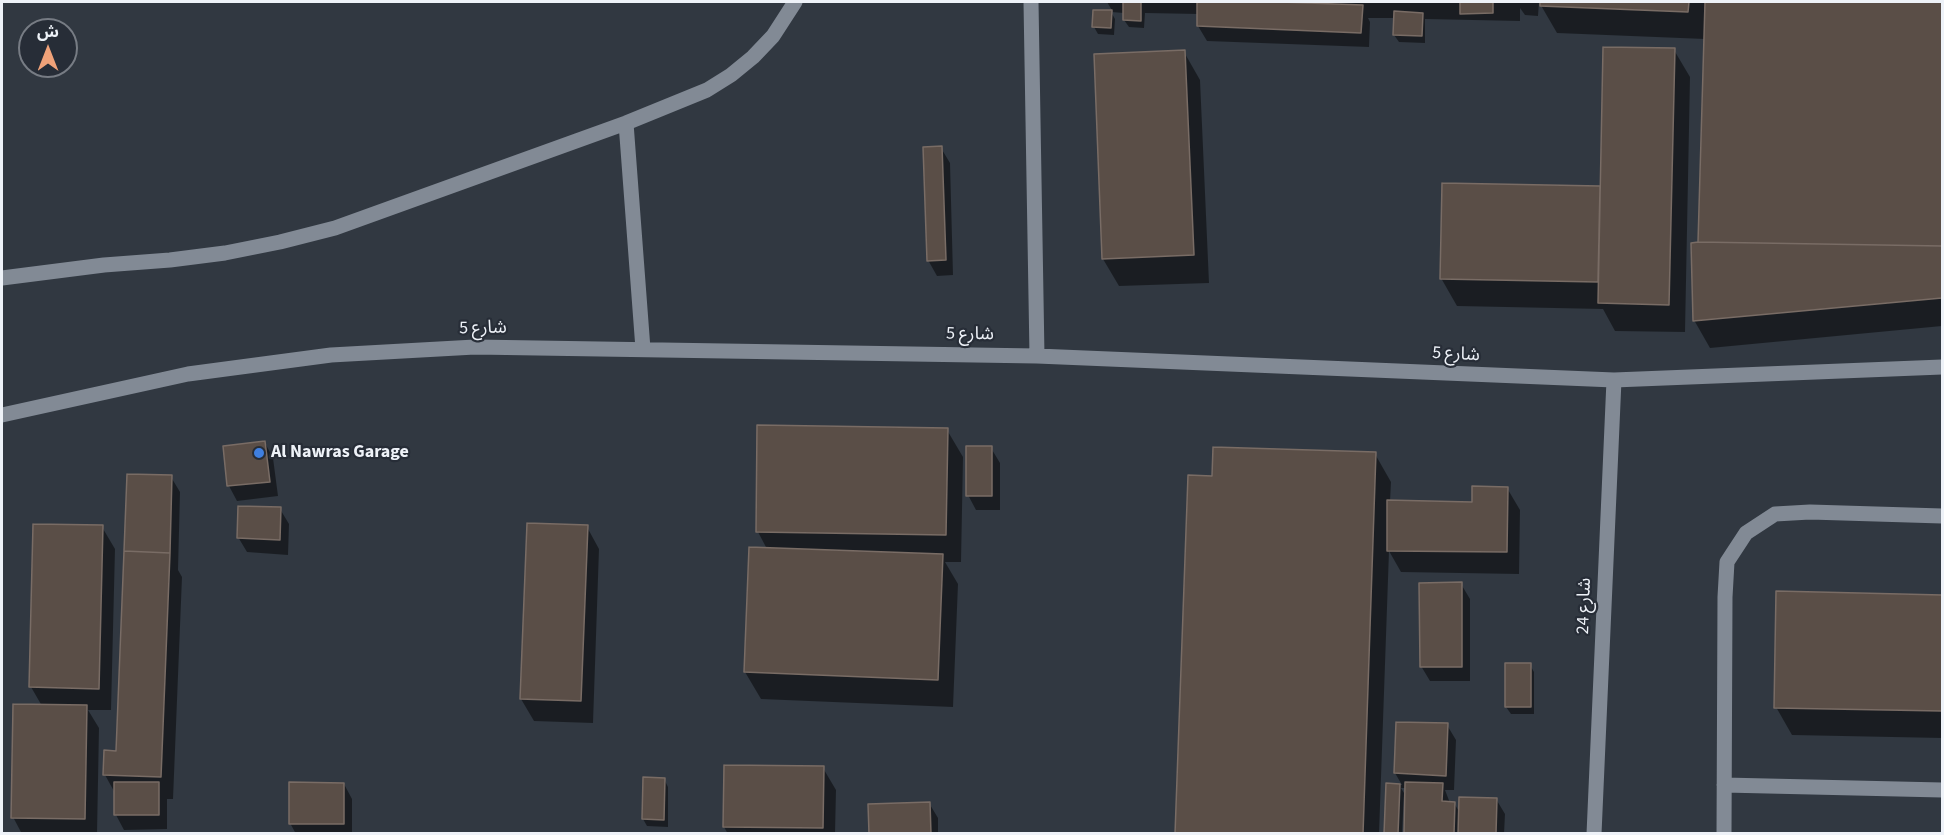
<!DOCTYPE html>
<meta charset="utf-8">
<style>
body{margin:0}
#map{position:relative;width:1944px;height:835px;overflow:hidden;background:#313841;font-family:"Source Sans 3","Noto Sans Arabic",sans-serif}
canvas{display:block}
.frame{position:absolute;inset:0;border:3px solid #eef2f8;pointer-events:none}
.north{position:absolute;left:18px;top:18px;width:60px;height:60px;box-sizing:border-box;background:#272d37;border:2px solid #777c84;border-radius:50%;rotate:0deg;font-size:16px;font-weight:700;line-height:24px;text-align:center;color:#eef2f8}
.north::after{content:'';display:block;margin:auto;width:21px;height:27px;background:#f0a279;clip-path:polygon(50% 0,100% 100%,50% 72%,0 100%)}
</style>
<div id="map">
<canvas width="1944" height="835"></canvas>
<div class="frame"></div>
<div class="north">ش</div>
</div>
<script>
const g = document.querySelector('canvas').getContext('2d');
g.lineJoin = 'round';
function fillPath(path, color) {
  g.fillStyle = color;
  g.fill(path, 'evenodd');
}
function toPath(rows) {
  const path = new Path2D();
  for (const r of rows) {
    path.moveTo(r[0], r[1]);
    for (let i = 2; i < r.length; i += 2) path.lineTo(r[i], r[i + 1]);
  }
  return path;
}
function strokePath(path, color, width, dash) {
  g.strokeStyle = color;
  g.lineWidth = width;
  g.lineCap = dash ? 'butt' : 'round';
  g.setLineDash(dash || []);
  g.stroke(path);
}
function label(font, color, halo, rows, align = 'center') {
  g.font = font + ' "Source Sans 3","Noto Sans Arabic",sans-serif';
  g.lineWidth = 4.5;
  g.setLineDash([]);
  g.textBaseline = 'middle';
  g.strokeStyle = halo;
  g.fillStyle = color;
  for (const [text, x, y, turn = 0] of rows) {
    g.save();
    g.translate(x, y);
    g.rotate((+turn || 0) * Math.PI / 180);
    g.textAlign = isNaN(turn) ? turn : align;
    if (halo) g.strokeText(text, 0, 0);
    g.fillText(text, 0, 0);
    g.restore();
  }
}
const shadow = toPath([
 [1107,2,1539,2,1538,16,1525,15,1520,8,1520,21,1425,19,1425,43,1399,42,1394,35,1395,18,1368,18,1370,22,1369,47,1207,41,1198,26,1198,14,1145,13,1144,28,1129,27,1124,20,1124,13,1111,12,1115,19,1114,35,1098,34,1094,27,1094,11,1113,12],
 [1539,2,1942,2,1942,326,1710,348,1694,320,1700,244,1705,39,1557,33],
 [1674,50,1690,77,1685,332,1615,331,1603,309,1457,306,1441,278,1443,184,1602,187],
 [1184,52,1200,80,1209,283,1119,286,1103,259],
 [941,148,950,163,953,275,937,276,928,260],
 [947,430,963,457,961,562,945,562,958,584,953,707,761,699,745,672,767,549,758,532],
 [265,443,273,458,278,496,237,501,229,486,224,448],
 [991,448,1000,463,1000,510,976,510,968,495],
 [1375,454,1391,482,1390,502,1473,504,1507,488,1520,510,1519,574,1401,572,1389,551,1379,834,1177,834,1214,477],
 [171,477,180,492,178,570,182,577,173,799,167,799,167,829,124,830,116,815,115,793,105,775,118,752],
 [280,509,289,524,288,555,247,552,238,537],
 [102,527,115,549,111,710,88,710,99,728,97,834,22,834,13,817,42,706,31,687],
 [587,527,599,549,593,723,534,721,521,699],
 [1461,584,1470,599,1470,681,1430,681,1421,666],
 [1778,593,1942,596,1942,738,1792,735,1776,707],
 [1530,665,1534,672,1534,714,1511,714,1506,707],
 [1397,723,1447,725,1456,740,1454,790,1445,790,1450,803,1454,803,1460,813,1496,799,1505,814,1504,834,1406,834,1407,788,1401,788,1404,793,1402,834,1385,834,1387,785,1402,785,1395,773],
 [823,768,836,790,835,834,728,834,724,827],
 [664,779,668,787,668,827,647,826,643,819],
 [344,784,352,799,352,834,296,834,290,823],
 [929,803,938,818,938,834,871,834]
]);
const building = toPath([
 [1123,2,1141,2,1141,21,1123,20,1123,2],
 [1197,2,1280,2,1363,5,1361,33,1197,26,1197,2],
 [1460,2,1493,2,1493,13,1460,14,1460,2],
 [1540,2,1689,2,1688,12,1540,6,1540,2],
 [1705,2,1942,2,1942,246,1698,242,1705,2],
 [1093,10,1112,10,1111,28,1092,27,1093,10],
 [1394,11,1423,13,1422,36,1393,35,1394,11],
 [1603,47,1675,48,1669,305,1598,303,1603,47],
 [1185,50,1194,255,1102,259,1094,54,1185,50],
 [942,146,946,260,927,261,923,147,942,146],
 [1442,183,1600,186,1598,282,1440,279,1442,183],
 [1698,242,1942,246,1942,298,1693,321,1691,243,1698,242],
 [757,425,948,428,946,535,756,532,757,425],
 [265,441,270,482,227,486,223,446,265,441],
 [966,446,992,446,992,496,966,496,966,446],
 [1213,447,1376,452,1363,834,1175,834,1188,475,1212,476,1213,447],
 [127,474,172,475,170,553,124,551,127,474],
 [1472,486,1508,487,1507,552,1387,551,1387,500,1472,502,1472,486],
 [238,506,281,507,280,540,237,538,238,506],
 [527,523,588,525,581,701,520,699,527,523],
 [33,524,103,525,99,689,29,687,33,524],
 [749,547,943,554,938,680,744,672,749,547],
 [124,551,170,553,161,777,103,775,104,750,116,751,124,551],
 [1462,582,1462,667,1420,667,1419,583,1462,582],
 [1776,591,1942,595,1942,711,1774,708,1776,591],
 [1505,663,1531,663,1531,707,1505,707,1505,663],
 [13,704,87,705,85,819,11,818,13,704],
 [1396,722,1448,723,1446,776,1394,773,1396,722],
 [724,765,824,766,823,828,723,827,724,765],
 [643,777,665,778,664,820,642,819,643,777],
 [114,782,159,782,159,815,114,815,114,782],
 [289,782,344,783,344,824,289,824,289,782],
 [1405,782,1443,783,1442,801,1455,802,1454,834,1404,834,1405,782],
 [1386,783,1400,784,1398,834,1384,834,1386,783],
 [1459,797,1497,798,1496,834,1458,834,1459,797],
 [930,802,931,834,869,834,868,804,930,802]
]);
const minor = toPath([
 [1031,2,1037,356],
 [626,123,643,349],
 [2,278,104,265,170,260,225,253,280,242,335,228,626,123,707,90,731,75,753,57,773,36,795,2],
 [2,415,188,374,331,355,475,347,1037,356,1614,380,1942,367],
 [1724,785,1942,790],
 [1594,834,1614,380],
 [1724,834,1725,597,1727,562,1746,533,1775,514,1810,512,1942,516]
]);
const markers = [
 [259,453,6,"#3f7fe0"]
];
const streetNames = [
 ["شارع 5",483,329,-1],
 ["شارع 5",970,335,1],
 ["شارع 5",1456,355,3],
 ["شارع 24",1585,606,-88]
];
const poiNames = [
 ["Al Nawras Garage",271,453]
];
fillPath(shadow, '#0007');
fillPath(building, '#5a4e47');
strokePath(building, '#796c65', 1.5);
strokePath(minor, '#828a95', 15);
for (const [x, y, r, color] of markers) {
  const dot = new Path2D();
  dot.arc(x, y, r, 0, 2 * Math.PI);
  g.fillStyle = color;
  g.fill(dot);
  strokePath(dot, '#272d37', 2);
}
label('18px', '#eef2f8', '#272d37', streetNames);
label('bold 18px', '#eef2f8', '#272d37', poiNames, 'left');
</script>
